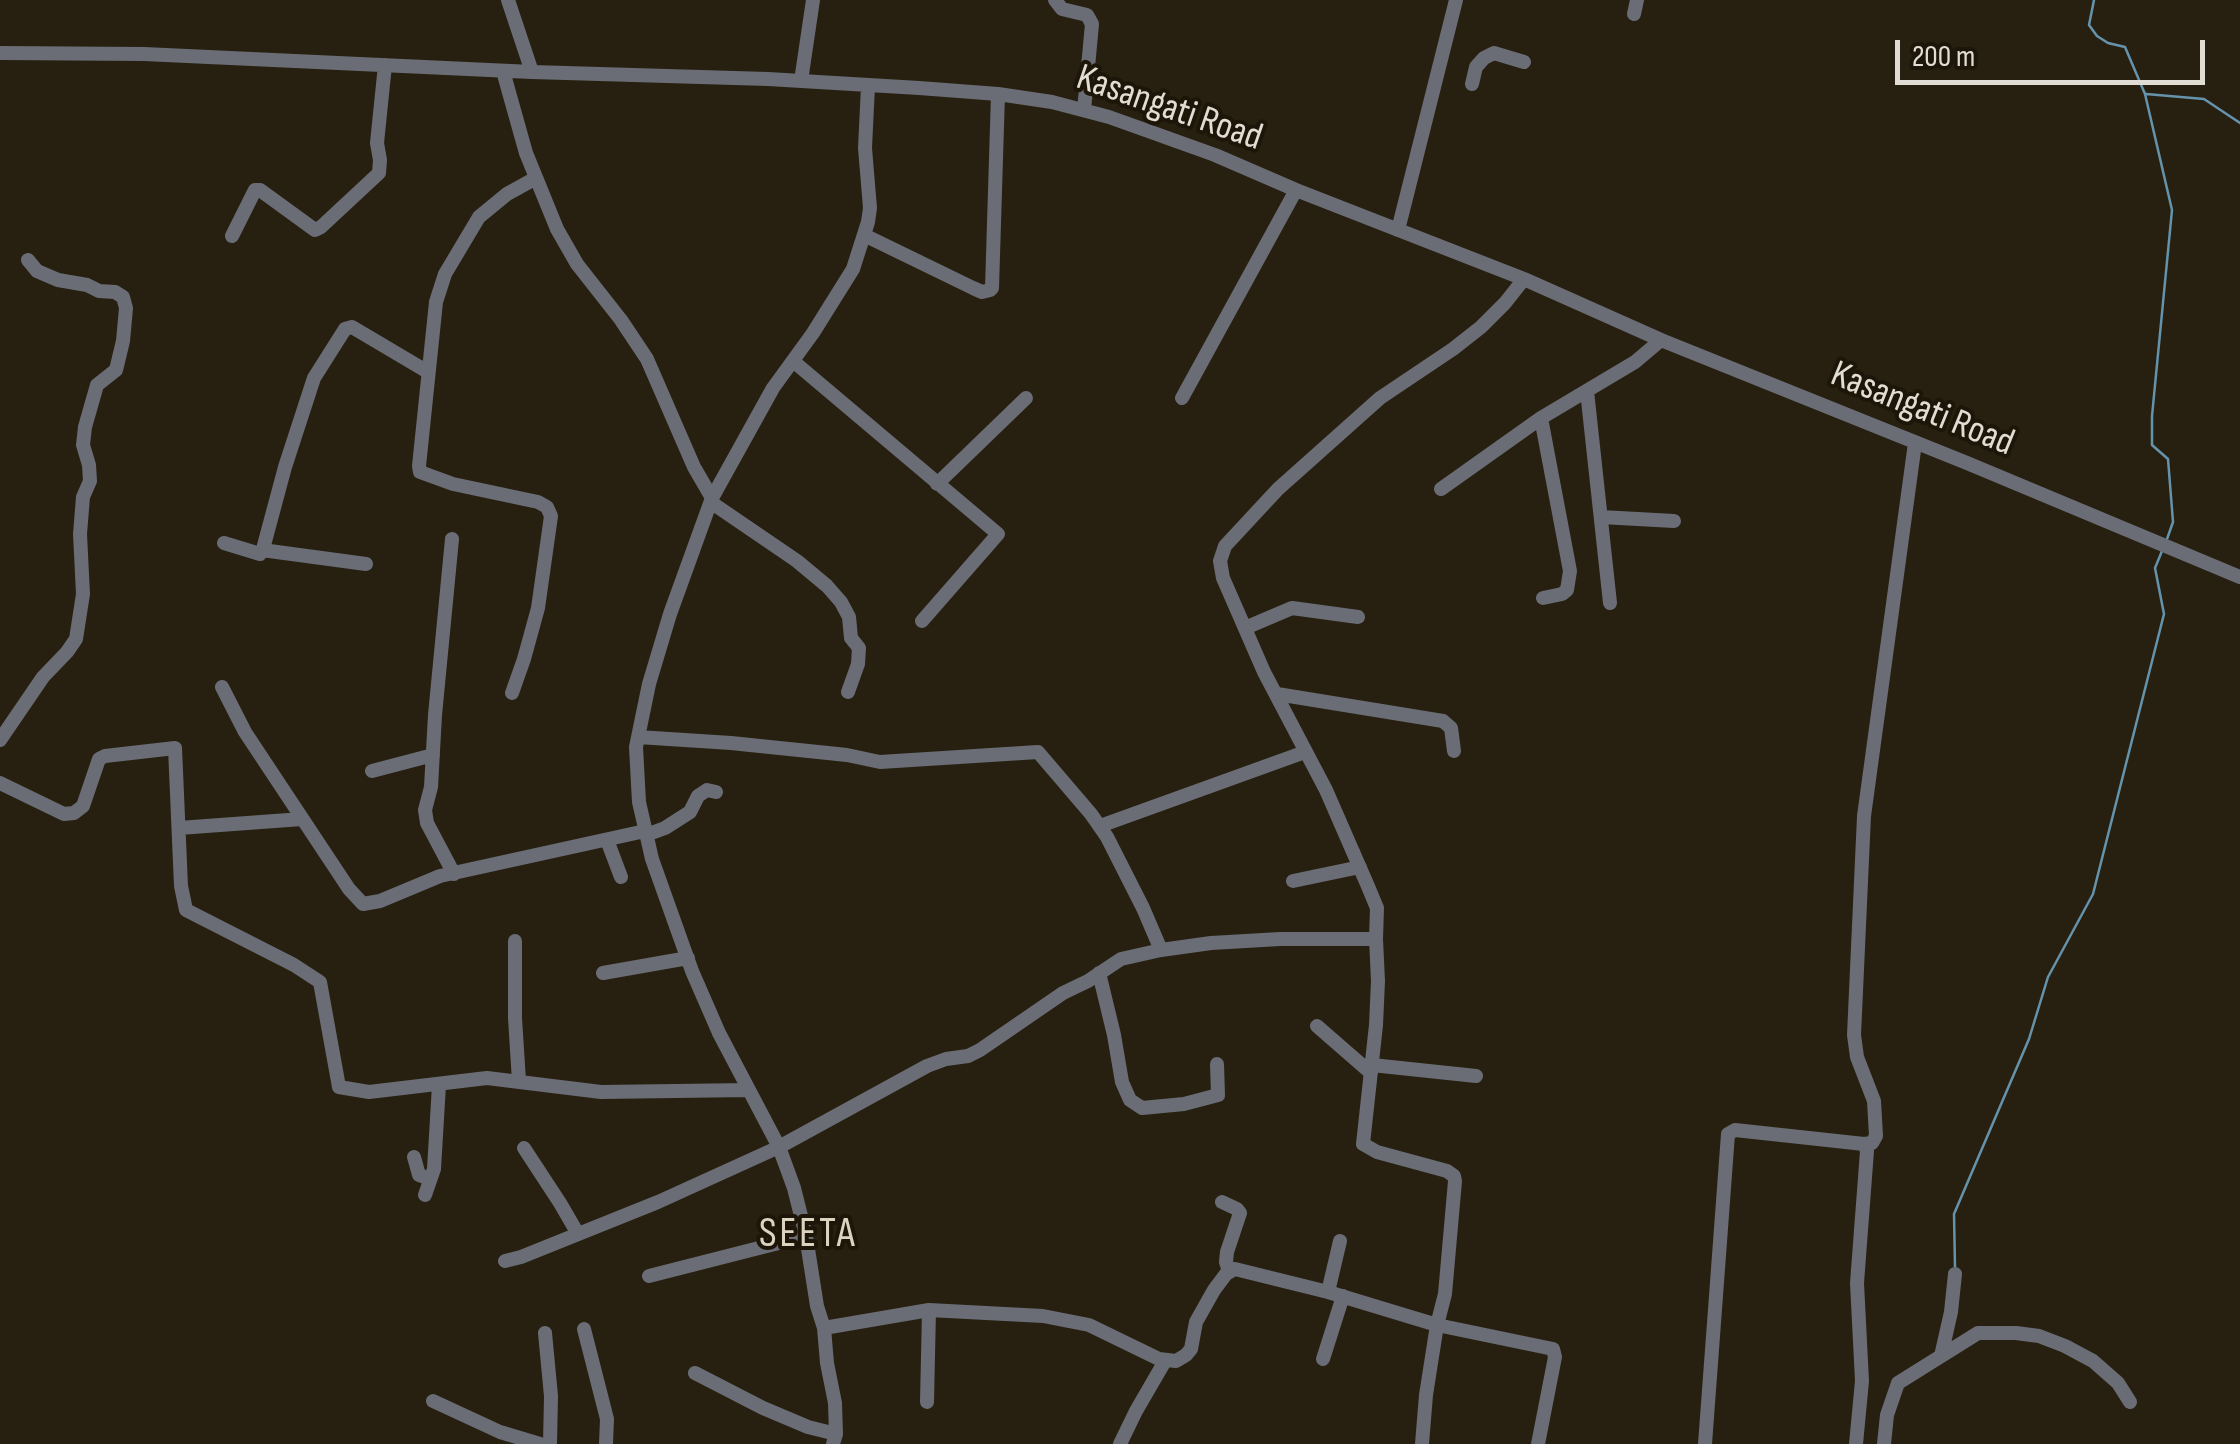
<!DOCTYPE html>
<style>
body{margin:0}
#map{position:relative;width:2240px;height:1444px;overflow:hidden;background:#272011;font-family:"Sofia Sans Condensed",sans-serif}
canvas{display:block}
.scale{position:absolute;left:1895px;top:40px;width:310px;height:45px;box-sizing:border-box;border:5px solid #e2ddd4;border-top:0;padding-left:12px;font-size:30px;line-height:35px;white-space:nowrap;color:#e2ddd4;-webkit-text-stroke:8px #1d1608;paint-order:stroke}
</style>
<div id="map">
<canvas width="2240" height="1444"></canvas>
<div class="scale">200 m</div>
</div>
<script>
const g = document.querySelector('canvas').getContext('2d');
g.lineJoin = 'round';
function toPath(rows) {
  const path = new Path2D();
  for (const r of rows) {
    path.moveTo(r[0], r[1]);
    for (let i = 2; i < r.length; i += 2) path.lineTo(r[i], r[i + 1]);
  }
  return path;
}
function strokePath(path, color, width, dash) {
  g.strokeStyle = color;
  g.lineWidth = width;
  g.lineCap = dash ? 'butt' : 'round';
  g.setLineDash(dash || []);
  g.stroke(path);
}
function label(font, color, halo, rows, align = 'center') {
  g.font = font + ' "Sofia Sans Condensed",sans-serif';
  g.lineWidth = 8;
  g.setLineDash([]);
  g.textBaseline = 'middle';
  g.strokeStyle = halo;
  g.fillStyle = color;
  for (const [text, x, y, turn = 0] of rows) {
    g.save();
    g.translate(x, y);
    g.rotate((+turn || 0) * Math.PI / 180);
    g.textAlign = isNaN(turn) ? turn : align;
    if (halo) g.strokeText(text, 0, 0);
    g.fillText(text, 0, 0);
    g.restore();
  }
}
const stream = toPath([
 [2094,0,2089,25,2097,36,2108,43,2125,47,2145,94,2172,210,2152,416,2152,445,2168,459,2173,522,2167,539],
 [2146,94,2204,99,2240,123],
 [1955,1267,1954,1214,2029,1039,2048,977,2093,894,2164,614,2155,568,2162,551]
]);
const minor = toPath([
 [508,0,532,72],
 [1055,0,1062,9,1087,15,1092,24,1084,110],
 [1634,14,1637,0],
 [0,53,144,54,532,72,768,79,919,88,998,94,1052,102,1109,117,1215,155,1296,190,1524,279,1661,340,1967,463,2240,577],
 [503,71,526,153,557,229,577,264,621,320,647,359,694,467,712,498],
 [801,81,813,0],
 [1472,84,1476,67,1484,58,1494,53,1524,62],
 [1398,230,1456,0],
 [864,235,973,288,982,292,990,290,992,288,998,94],
 [232,236,255,190,260,190,315,230,321,227,379,173,380,160,377,143,385,65],
 [793,361,998,534,922,621],
 [1587,391,1610,603],
 [1182,398,1296,190],
 [1541,418,1570,571,1567,590,1562,594,1543,598],
 [937,484,1026,398],
 [1441,489,1541,418,1635,362,1661,340],
 [712,503,797,561,827,586,841,602,849,617,851,638,859,648,858,664,848,692],
 [1601,517,1674,521],
 [452,539,435,715,431,787,425,810,427,823,454,874],
 [224,543,260,554,263,549,285,467,314,378,345,329,352,327,428,372],
 [262,550,366,564],
 [1245,628,1292,608,1358,617],
 [222,687,245,732,349,889,363,904,380,901,440,876,645,831],
 [512,693,524,659,538,608,551,516,547,507,538,502,453,484,420,472,419,466,436,302,445,274,479,217,507,194,536,178],
 [1277,694,1443,721,1451,728,1454,751],
 [638,737,731,743,847,755,880,762,1038,752,1091,814,1107,837,1143,908,1161,950],
 [0,740,43,677,67,652,76,639,83,594,80,534,83,497,90,481,89,465,83,445,85,427,97,385,116,370,123,341,126,308,123,297,115,292,99,291,87,285,58,280,37,271,28,260],
 [372,771,433,755],
 [0,783,64,814,74,813,83,806,99,759,105,756,175,748,181,886,186,910,294,965,320,982,339,1087,369,1092,487,1078,601,1092,748,1090],
 [1100,826,1305,752],
 [179,828,302,819],
 [646,835,665,828,690,812,698,796,707,790,716,792],
 [607,840,621,877],
 [1293,881,1360,867],
 [1376,939,1378,981,1376,1025,1363,1144,1377,1152,1447,1171,1454,1176,1455,1181,1445,1294,1437,1325,1426,1395,1422,1444],
 [515,941,515,1018,519,1081],
 [603,973,688,958],
 [1099,973,1114,1035,1122,1082,1130,1100,1142,1108,1184,1104,1218,1095,1217,1064],
 [1317,1026,1371,1073],
 [1372,1065,1476,1076],
 [524,1148,560,1203,578,1234],
 [414,1157,419,1175,430,1179],
 [425,1195,434,1169,439,1085],
 [1222,1202,1237,1209,1240,1213,1227,1252,1226,1262,1229,1271],
 [505,1261,521,1257,658,1202,779,1147,927,1066,946,1059,968,1056,980,1050,1063,993,1088,981,1121,959,1161,950,1211,943,1280,939,1376,939,1377,908,1367,884,1326,790,1264,672,1223,578,1220,561,1225,546,1278,489,1380,398,1453,349,1481,327,1505,303,1524,279],
 [649,1276,806,1236],
 [1328,1292,1340,1241],
 [824,1328,929,1310,1043,1316,1089,1325,1159,1359,1176,1361,1186,1355,1191,1349,1196,1322,1214,1290,1226,1274,1235,1269,1328,1292,1437,1325,1553,1349,1555,1357,1538,1444],
 [584,1329,607,1419,606,1444],
 [545,1333,551,1396,550,1444],
 [1941,1356,1951,1312,1955,1274],
 [1323,1359,1343,1296],
 [695,1373,763,1408,808,1427,836,1434],
 [433,1401,500,1432,540,1444],
 [927,1402,929,1310],
 [833,1444,836,1434,835,1403,827,1363,824,1328,817,1306,806,1236,794,1188,779,1147,719,1033,692,971,652,859,639,802,636,747,649,684,670,614,712,498,773,388,813,333,853,269,868,222,870,208,865,148,868,86],
 [1120,1444,1136,1411,1165,1361],
 [1705,1444,1728,1134,1735,1130,1864,1144,1872,1143,1876,1136,1874,1101,1857,1057,1854,1035,1864,816,1915,443],
 [1856,1444,1862,1381,1857,1283,1867,1151,1864,1144],
 [1884,1444,1887,1415,1898,1383,1978,1333,2016,1333,2039,1336,2065,1346,2093,1361,2118,1383,2130,1402]
]);
const streetNames = [
 ["Kasangati Road",1169,109,19],
 ["Kasangati Road",1922,410,22]
];
const quarterNames = [
 ["SEETA",808,1235]
];
strokePath(stream, '#6593ac', 2.5);
strokePath(minor, '#6a6d75', 14);
label('38px', '#e2ddd4', '#1d1608', streetNames);
g.letterSpacing = '2.5px';
label('42px', '#dcd2c0', '#1d1608', quarterNames);
g.letterSpacing = '0px';
</script>
